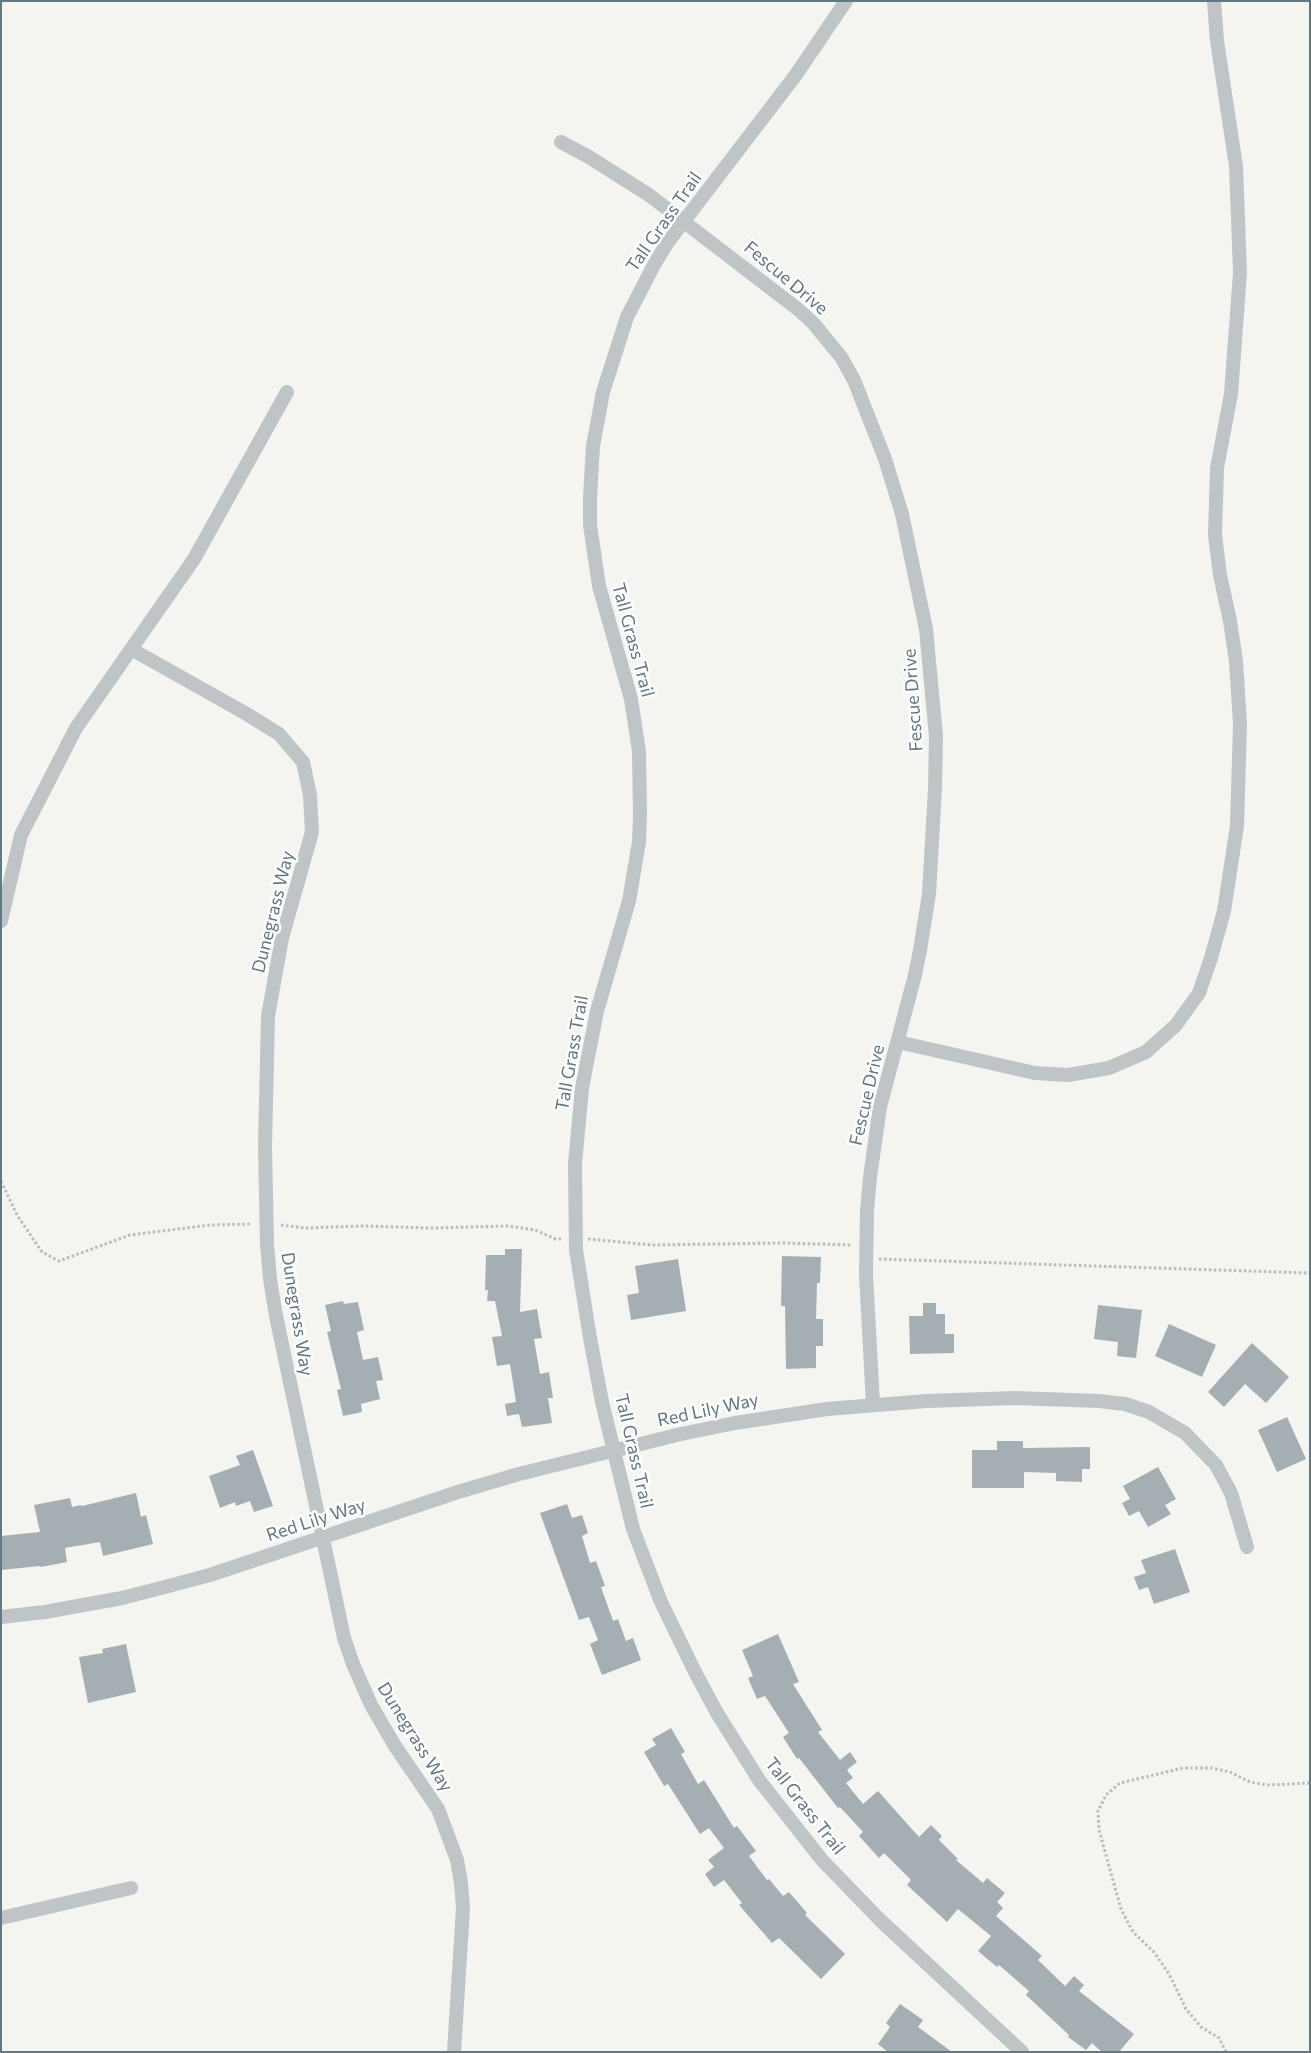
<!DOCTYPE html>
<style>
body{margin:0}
#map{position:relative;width:1311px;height:2053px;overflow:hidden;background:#f4f4f0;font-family:Commissioner,sans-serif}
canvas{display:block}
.frame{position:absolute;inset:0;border:2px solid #627882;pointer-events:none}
</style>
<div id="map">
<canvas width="1311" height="2053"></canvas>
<div class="frame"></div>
</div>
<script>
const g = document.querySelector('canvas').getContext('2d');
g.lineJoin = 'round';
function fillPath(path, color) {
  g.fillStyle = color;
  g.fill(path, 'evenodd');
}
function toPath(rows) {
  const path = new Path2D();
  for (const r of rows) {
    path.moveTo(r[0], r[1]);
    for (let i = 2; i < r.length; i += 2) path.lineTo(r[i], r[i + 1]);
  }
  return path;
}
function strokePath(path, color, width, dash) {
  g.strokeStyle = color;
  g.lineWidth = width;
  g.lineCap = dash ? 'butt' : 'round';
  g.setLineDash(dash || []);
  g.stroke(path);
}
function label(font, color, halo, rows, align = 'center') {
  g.font = font + ' Commissioner,sans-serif';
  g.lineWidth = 5;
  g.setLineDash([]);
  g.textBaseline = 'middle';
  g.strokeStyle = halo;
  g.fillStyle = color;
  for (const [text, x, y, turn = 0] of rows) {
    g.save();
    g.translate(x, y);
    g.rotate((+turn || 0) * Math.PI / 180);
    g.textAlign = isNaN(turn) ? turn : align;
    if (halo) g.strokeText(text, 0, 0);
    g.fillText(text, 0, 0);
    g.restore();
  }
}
const building = toPath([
 [505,1249,522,1249,520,1312,537,1309,542,1338,534,1339,540,1374,549,1372,553,1398,548,1398,552,1423,522,1427,519,1414,507,1416,505,1404,516,1402,510,1364,497,1366,492,1337,502,1336,495,1301,487,1301,488,1290,485,1290,486,1255,505,1255],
 [782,1256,821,1257,820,1283,817,1283,816,1319,823,1319,823,1346,816,1346,816,1368,786,1369,785,1306,781,1306],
 [678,1259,686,1311,631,1320,627,1295,639,1293,635,1266],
 [343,1301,344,1304,358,1302,364,1330,357,1332,363,1360,378,1357,383,1380,376,1381,380,1399,361,1404,362,1412,343,1416,337,1390,341,1389,327,1332,331,1331,325,1305],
 [923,1303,936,1303,936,1314,945,1314,945,1334,954,1334,954,1353,910,1354,909,1316,923,1316],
 [1098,1305,1142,1310,1136,1358,1117,1356,1118,1342,1094,1339],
 [1169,1324,1216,1345,1202,1377,1155,1356],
 [1252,1343,1289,1377,1266,1403,1245,1384,1224,1407,1208,1392],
 [1287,1417,1306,1459,1277,1472,1258,1430],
 [997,1441,1023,1441,1023,1448,1090,1447,1090,1469,1082,1469,1082,1482,1056,1481,1056,1473,1024,1472,1024,1488,972,1488,972,1450,997,1450],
 [253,1450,273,1506,254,1512,250,1501,236,1506,235,1502,220,1508,209,1476,240,1465,236,1456],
 [1158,1467,1176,1499,1165,1505,1171,1514,1148,1527,1139,1511,1129,1516,1122,1503,1130,1499,1123,1486],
 [136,1493,141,1517,146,1515,153,1544,103,1556,100,1542,65,1548,67,1562,41,1567,40,1566,1,1570,1,1536,40,1532,34,1505,70,1498,72,1507,81,1505,82,1506],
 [567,1504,572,1518,582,1515,588,1533,582,1536,590,1563,596,1561,605,1586,601,1587,613,1621,618,1619,626,1641,633,1638,641,1660,602,1675,590,1644,598,1640,589,1617,579,1620,540,1513],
 [1175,1549,1190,1592,1154,1604,1148,1587,1139,1590,1134,1577,1146,1573,1141,1560],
 [778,1634,799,1682,793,1684,822,1730,818,1732,840,1760,850,1752,857,1762,847,1770,853,1778,846,1783,863,1804,878,1791,919,1837,931,1825,942,1836,939,1840,958,1859,956,1860,983,1883,987,1878,1005,1893,997,1902,1003,1908,996,1916,1042,1956,1038,1960,1065,1986,1074,1976,1084,1985,1079,1991,1134,2034,1119,2052,1102,2052,1092,2043,1086,2050,1068,2037,1069,2035,1026,1995,1029,1991,999,1965,997,1967,978,1951,991,1936,958,1909,947,1922,907,1885,911,1880,884,1853,879,1858,859,1836,863,1832,840,1807,838,1808,799,1758,797,1759,783,1737,789,1733,765,1696,757,1699,748,1678,753,1676,742,1650],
 [126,1644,136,1692,88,1703,79,1657,103,1653,102,1649],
 [671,1728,685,1752,681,1754,698,1784,704,1780,734,1828,737,1826,756,1851,749,1856,767,1880,769,1879,783,1896,789,1892,807,1913,805,1915,845,1954,821,1979,779,1938,772,1943,739,1905,742,1903,724,1880,714,1887,705,1874,714,1867,708,1860,724,1848,709,1828,700,1834,668,1784,664,1786,644,1752,656,1745,652,1739],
 [900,2004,923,2020,918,2027,952,2052,888,2052,878,2044,890,2027,886,2023]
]);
const path = toPath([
 [1,1181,17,1215,42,1252,59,1261,130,1235,210,1225,252,1224],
 [281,1225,305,1228,363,1226,432,1228,508,1226,535,1230,556,1239,562,1239],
 [588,1239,652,1245,782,1243,852,1245],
 [879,1259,1310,1273],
 [1226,2052,1219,2038,1201,2027,1186,2009,1169,1974,1154,1952,1133,1932,1121,1909,1099,1830,1098,1811,1106,1795,1120,1783,1183,1768,1212,1768,1230,1772,1250,1782,1267,1785,1310,1783]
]);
const minor = toPath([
 [846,1,795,76,668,242,655,263,627,317,603,392,593,446,590,497,590,525,599,586,631,699,639,751,640,815,639,842,629,901,597,1011,582,1088,575,1164,576,1250,590,1338,602,1402,633,1529,661,1602,695,1672,717,1713,759,1780,822,1860,880,1920,1022,2052],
 [561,142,589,157,649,195,799,310,814,324,841,357,854,380,885,459,902,514,926,629,936,736,935,789,929,894,920,950,915,975,880,1107,870,1177,867,1211,866,1274,873,1404],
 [131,649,245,713,279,734,303,762,310,795,312,832,282,938,268,1016,265,1145,267,1244,270,1279,276,1316,344,1638,353,1664,371,1705,395,1746,438,1809,457,1860,461,1883,463,1908,454,2052],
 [1,921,21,835,76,728,194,559,287,392],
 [898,1042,1035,1073,1068,1075,1109,1068,1146,1052,1176,1025,1199,993,1211,958,1224,911,1237,826,1240,724,1236,661,1230,621,1220,575,1215,535,1217,468,1231,394,1240,273,1236,166,1217,41,1214,1],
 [1,1617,45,1612,122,1598,161,1588,210,1575,458,1492,519,1474,681,1434,735,1423,827,1409,927,1401,1015,1398,1099,1401,1125,1404,1149,1412,1185,1433,1216,1465,1231,1493,1247,1547],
 [1,1918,131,1888]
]);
const streetNames = [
 ["Tall Grass Trail",664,222,-55],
 ["Fescue Drive",786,278,40],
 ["Tall Grass Trail",633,640,75],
 ["Fescue Drive",913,700,-94],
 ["Dunegrass Way",273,912,-76],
 ["Tall Grass Trail",572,1053,-80],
 ["Fescue Drive",867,1095,-77],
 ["Dunegrass Way",297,1314,81],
 ["Red Lily Way",708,1410,-12],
 ["Tall Grass Trail",634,1451,77],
 ["Red Lily Way",316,1520,-18],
 ["Dunegrass Way",415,1737,58],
 ["Tall Grass Trail",805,1806,52]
];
fillPath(building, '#a5afb3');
strokePath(path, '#b9bcbe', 3, [2.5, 2.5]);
strokePath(minor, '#bfc4c6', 14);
label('18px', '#627882', '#fff', streetNames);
</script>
